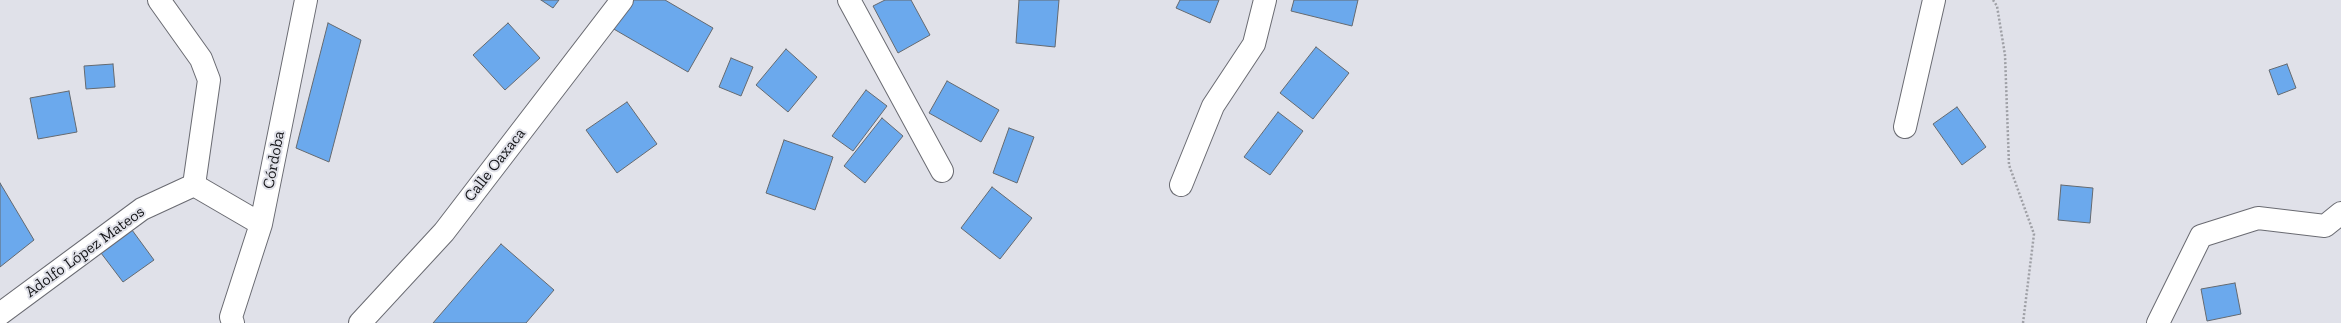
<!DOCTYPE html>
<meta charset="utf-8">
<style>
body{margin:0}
canvas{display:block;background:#e0e1e9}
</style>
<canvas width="2341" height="323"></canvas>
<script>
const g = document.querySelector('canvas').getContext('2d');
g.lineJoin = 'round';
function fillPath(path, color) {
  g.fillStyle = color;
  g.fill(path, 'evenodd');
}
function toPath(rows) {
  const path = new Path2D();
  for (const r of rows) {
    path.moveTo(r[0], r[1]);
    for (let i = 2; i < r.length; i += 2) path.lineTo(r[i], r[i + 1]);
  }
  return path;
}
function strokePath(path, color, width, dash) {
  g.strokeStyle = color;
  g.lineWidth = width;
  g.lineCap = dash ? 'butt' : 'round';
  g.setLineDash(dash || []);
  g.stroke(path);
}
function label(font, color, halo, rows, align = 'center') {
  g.font = font + ' "Zilla Slab",serif';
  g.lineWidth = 4;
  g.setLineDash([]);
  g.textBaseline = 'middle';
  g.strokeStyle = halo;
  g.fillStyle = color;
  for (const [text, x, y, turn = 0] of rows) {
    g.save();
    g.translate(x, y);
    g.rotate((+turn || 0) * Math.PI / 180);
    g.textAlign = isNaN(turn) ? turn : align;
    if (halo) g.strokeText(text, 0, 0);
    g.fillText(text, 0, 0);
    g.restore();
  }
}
const building = toPath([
 [541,0,559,0,553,8,541,0],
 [629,0,665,0,713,28,688,72,612,28,629,0],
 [885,0,911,0,930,35,898,53,873,6,885,0],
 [1019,0,1059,0,1055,47,1016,43,1019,0],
 [1180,0,1219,0,1210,23,1176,8,1180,0],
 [1294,0,1358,0,1352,26,1291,11,1294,0],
 [328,23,361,40,329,162,296,148,328,23],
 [508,23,540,58,505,90,473,55,508,23],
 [1316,47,1349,73,1313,119,1280,93,1316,47],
 [786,49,817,77,788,112,756,85,786,49],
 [731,58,753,67,741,96,719,87,731,58],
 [113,64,115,87,86,89,84,66,113,64],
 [2287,64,2296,88,2278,95,2269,70,2287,64],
 [947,81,999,110,981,142,929,113,947,81],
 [866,90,887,106,853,151,832,136,866,90],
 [69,91,77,132,38,139,30,98,69,91],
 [627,102,657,144,617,173,586,130,627,102],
 [1957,107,1986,147,1962,165,1933,124,1957,107],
 [1278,112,1303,131,1270,175,1244,157,1278,112],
 [882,118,903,136,865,183,844,166,882,118],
 [1009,128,1034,137,1017,183,993,173,1009,128],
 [784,140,833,157,815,210,766,193,784,140],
 [0,183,34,240,0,267,0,183],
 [2061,185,2093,188,2090,223,2058,220,2061,185],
 [992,187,1032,218,1000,259,961,228,992,187],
 [132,230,154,260,123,282,101,253,132,230],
 [501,244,554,290,526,323,433,323,501,244],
 [2235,283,2241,314,2207,321,2201,289,2235,283]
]);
const path = toPath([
 [1993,0,1997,6,2005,55,2009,165,2034,234,2023,323]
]);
const minor = toPath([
 [159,0,201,59,209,80,194,185],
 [849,0,942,171],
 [1905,127,1934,0],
 [194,185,261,224],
 [1181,185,1213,106,1254,44,1265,0],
 [0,314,142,209,194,185],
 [233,323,231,317,261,224,306,0],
 [360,323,444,232,622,0],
 [2158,323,2201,236,2258,218,2325,226,2341,213]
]);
const streetNames = [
 ["Córdoba",274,160,-79],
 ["Calle Oaxaca",495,165,-52],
 ["Adolfo López Mateos",85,252,-36]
];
fillPath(building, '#6ba9ed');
strokePath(building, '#656a70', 1);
strokePath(minor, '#6a6b72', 24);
strokePath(path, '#9fa0a6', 2.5, [2, 2]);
strokePath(minor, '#fff', 22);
label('16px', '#151619', '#e0e1e9', streetNames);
</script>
